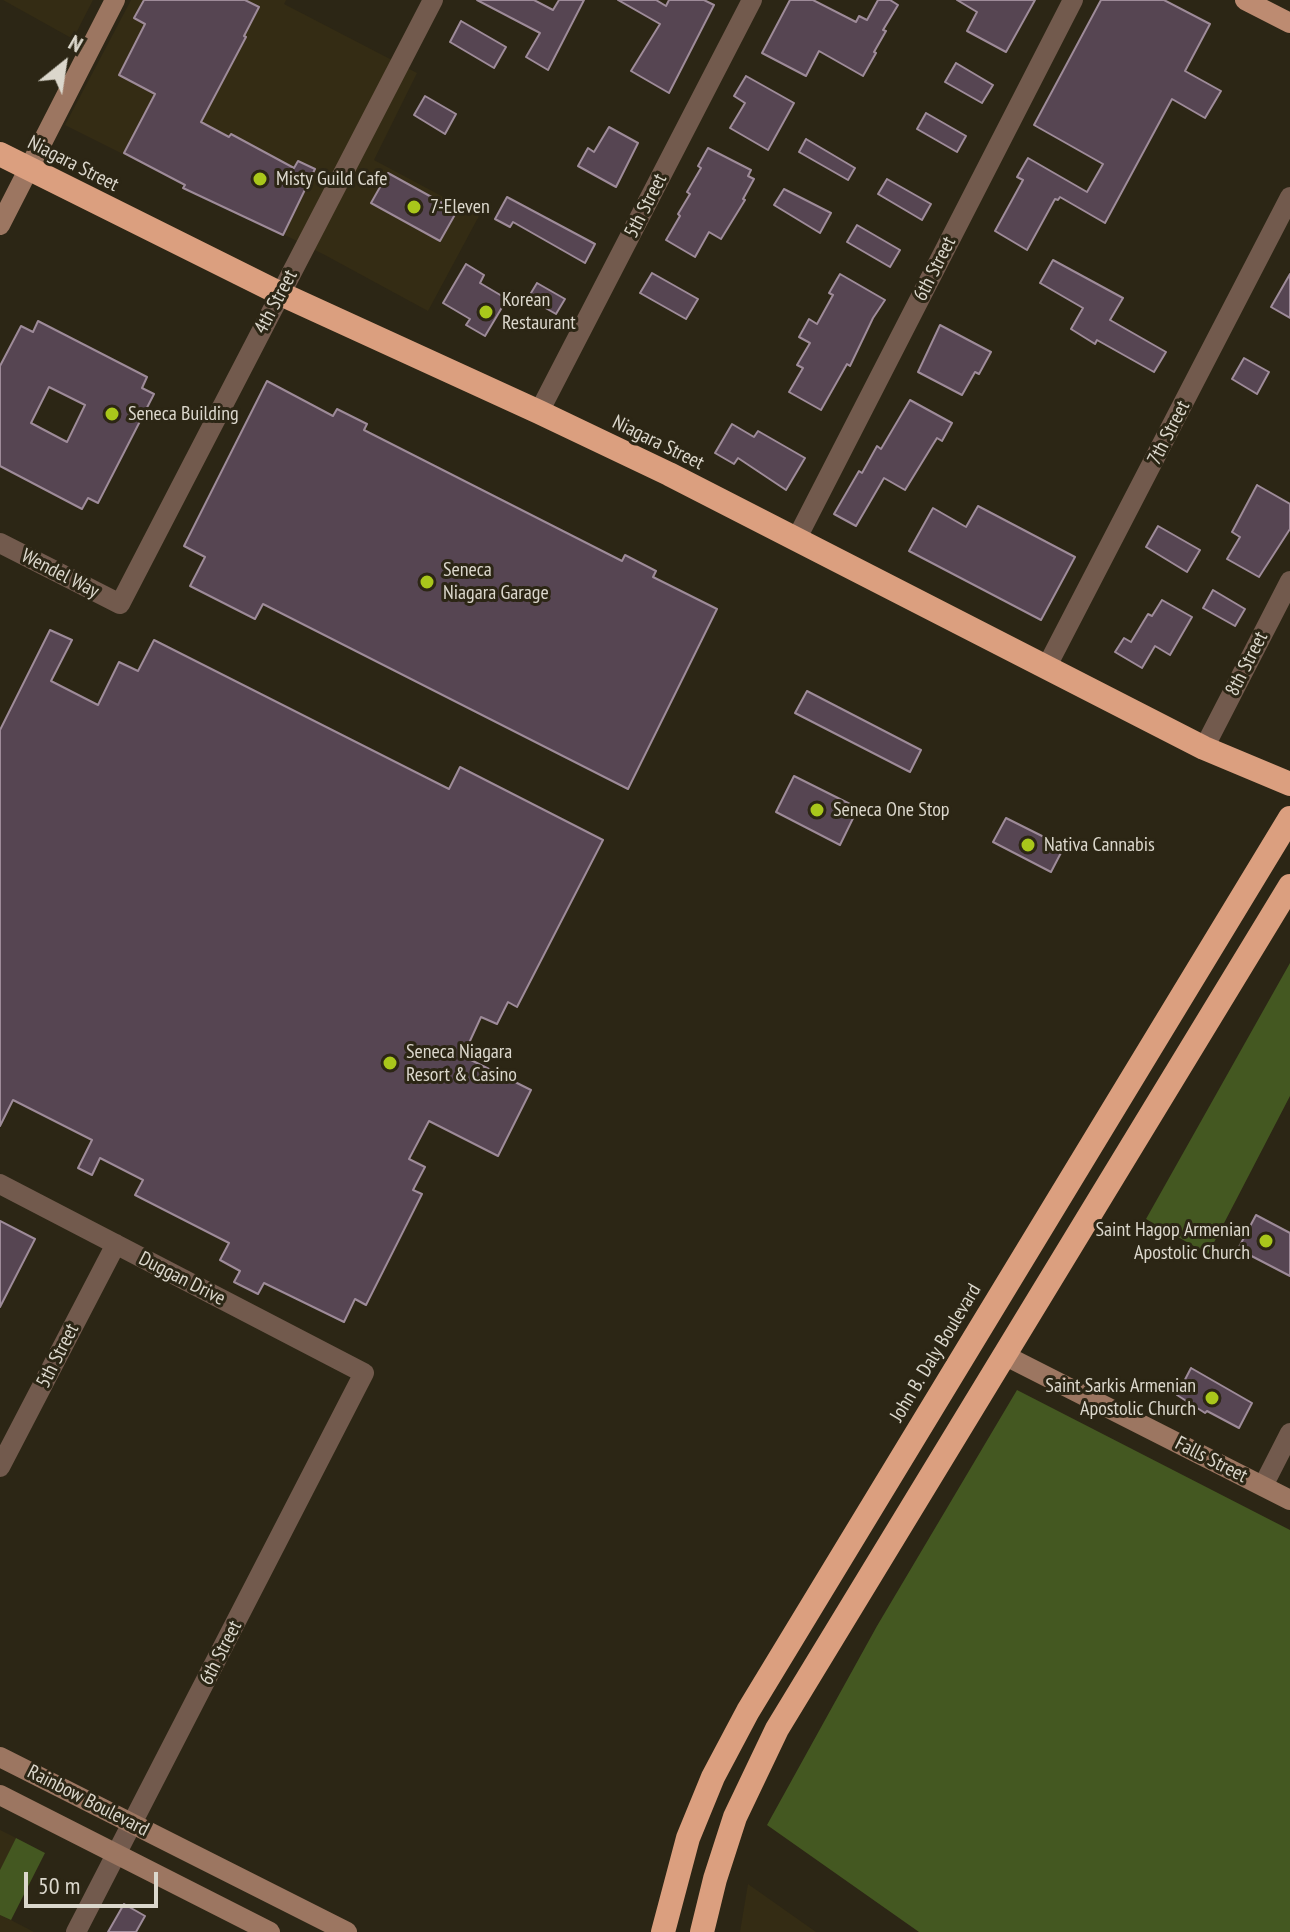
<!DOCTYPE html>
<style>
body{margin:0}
#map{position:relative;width:1290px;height:1932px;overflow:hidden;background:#2c2615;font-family:"PT Sans Narrow",sans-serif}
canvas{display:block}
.north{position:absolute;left:24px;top:24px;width:80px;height:80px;-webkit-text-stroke:6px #2c2615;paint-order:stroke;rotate:30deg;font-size:22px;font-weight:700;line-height:32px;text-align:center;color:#dbd7cc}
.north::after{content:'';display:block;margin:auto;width:28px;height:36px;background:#dbd7cc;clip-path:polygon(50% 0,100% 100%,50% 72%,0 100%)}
.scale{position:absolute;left:24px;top:1872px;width:134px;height:36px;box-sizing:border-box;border:4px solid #dbd7cc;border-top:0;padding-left:10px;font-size:24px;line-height:28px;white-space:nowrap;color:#dbd7cc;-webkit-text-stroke:6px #2c2615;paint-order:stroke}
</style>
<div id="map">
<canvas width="1290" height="1932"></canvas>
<div class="north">N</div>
<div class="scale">50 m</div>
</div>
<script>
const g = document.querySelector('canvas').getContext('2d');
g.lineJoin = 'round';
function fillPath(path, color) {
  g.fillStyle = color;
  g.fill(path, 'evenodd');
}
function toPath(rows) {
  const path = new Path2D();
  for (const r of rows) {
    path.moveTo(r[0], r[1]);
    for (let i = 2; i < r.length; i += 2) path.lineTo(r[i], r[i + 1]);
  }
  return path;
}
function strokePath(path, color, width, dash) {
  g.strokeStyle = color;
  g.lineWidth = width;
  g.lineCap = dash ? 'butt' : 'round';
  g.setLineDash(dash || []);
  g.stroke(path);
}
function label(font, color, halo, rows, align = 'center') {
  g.font = font + ' "PT Sans Narrow",sans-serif';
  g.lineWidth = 6;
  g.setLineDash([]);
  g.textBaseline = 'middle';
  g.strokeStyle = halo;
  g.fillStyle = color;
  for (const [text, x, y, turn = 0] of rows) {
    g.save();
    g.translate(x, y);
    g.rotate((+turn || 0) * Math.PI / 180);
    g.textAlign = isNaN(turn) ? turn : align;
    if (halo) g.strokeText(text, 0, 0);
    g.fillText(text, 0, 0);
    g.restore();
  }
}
const built = toPath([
 [3,0,93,0,73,39],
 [131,0,286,0,284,4,417,73,374,160,479,216,428,311,323,254,65,125],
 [0,1830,16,1838,0,1870],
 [748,1884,816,1932,740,1932],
 [0,1915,11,1920,34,1932,0,1932]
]);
const green = toPath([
 [1290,963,1290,1096,1208,1254,1146,1219],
 [1017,1390,1290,1530,1290,1932,919,1932,767,1825,877,1626],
 [16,1838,45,1853,11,1920,0,1915,0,1870]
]);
const building = toPath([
 [144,0,245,0,259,7,244,36,246,37,201,122,229,137,231,134,294,168,298,161,315,169,283,235,183,188,185,185,124,153,155,94,119,75,145,24,134,18,144,0],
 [477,0,534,0,553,10,559,0,584,0,548,70,526,57,540,33,477,0],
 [618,0,656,0,666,6,669,0,704,0,714,5,669,93,631,71,660,24,618,0],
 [790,0,813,0,856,22,859,16,867,20,878,0,890,0,898,5,883,30,886,31,874,52,876,53,863,76,819,51,806,76,762,53,790,0],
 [957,0,1035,0,1006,52,967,31,977,12,957,0],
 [1101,0,1164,0,1210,24,1185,71,1221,91,1205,118,1172,99,1105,223,1060,197,1058,200,1055,199,1027,250,995,231,1023,180,1017,177,1028,158,1087,192,1103,164,1034,125,1101,0],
 [461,21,506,47,494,68,450,42,461,21],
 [956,63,993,85,982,103,945,82,956,63],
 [746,76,794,103,768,150,730,128,745,103,734,96,746,76],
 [425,96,456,114,445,134,414,115,425,96],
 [926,113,966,136,957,152,917,129,926,113],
 [609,127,638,143,616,187,578,166,588,148,594,152,609,127],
 [806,139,855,168,848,180,799,152,806,139],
 [708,148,751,170,748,176,754,179,743,199,745,200,721,239,709,232,695,257,666,240,680,216,678,214,690,194,687,192,701,168,698,166,708,148],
 [388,173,457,211,440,241,371,203,388,173],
 [887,179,931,204,922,220,878,194,887,179],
 [784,189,831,213,820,233,774,205,784,189],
 [507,197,595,244,585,263,513,222,510,227,495,219,507,197],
 [857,225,900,250,890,267,847,242,857,225],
 [1053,260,1123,298,1110,320,1166,352,1154,372,1097,340,1095,344,1071,329,1083,308,1040,283,1053,260],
 [466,264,484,275,480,283,507,299,485,336,466,325,470,319,443,303,466,264],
 [652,273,698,299,686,319,640,293,652,273],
 [840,274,885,300,873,318,850,366,847,364,821,410,789,392,803,368,797,365,810,343,799,337,809,319,817,324,833,295,829,293,840,274],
 [1290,274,1290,318,1271,307,1290,274],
 [537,283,565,299,556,314,528,298,537,283],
 [38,321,147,377,142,388,154,394,98,503,88,498,82,509,0,466,0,366,21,326,33,332,38,321],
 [49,387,85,405,67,442,31,423,49,387],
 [940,325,991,352,979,374,975,372,962,395,918,372,940,325],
 [1244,358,1269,372,1257,394,1232,379,1244,358],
 [267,381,333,416,337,409,367,424,364,430,622,561,625,555,656,571,653,577,717,609,628,789,263,604,255,619,190,586,205,557,184,546,267,381],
 [910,400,952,423,942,441,937,438,905,490,884,478,856,526,834,514,859,471,862,473,877,446,881,449,910,400],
 [732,424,754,437,758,431,805,458,786,490,738,458,734,464,715,453,732,424],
 [1257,485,1290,504,1290,529,1259,577,1227,559,1240,537,1232,532,1257,485],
 [978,506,1075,557,1041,620,909,551,933,508,966,527,978,506],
 [1158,526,1200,550,1187,572,1146,547,1158,526],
 [1213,590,1245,609,1235,626,1203,608,1213,590],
 [1162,600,1192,617,1170,655,1155,646,1142,668,1115,652,1124,638,1131,642,1148,614,1152,616,1162,600],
 [50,630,72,640,51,681,98,705,119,662,138,671,154,640,449,789,460,767,603,840,517,1007,508,1002,497,1024,481,1017,463,1056,531,1090,498,1156,429,1121,409,1159,425,1167,413,1190,422,1194,366,1305,355,1299,344,1322,264,1283,258,1294,234,1282,240,1271,220,1260,229,1243,135,1195,143,1180,100,1158,92,1175,78,1168,92,1140,13,1100,0,1126,0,730,50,630],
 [807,691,921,750,910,772,795,713,807,691],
 [794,776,858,808,840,845,776,812,794,776],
 [1006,818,1064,847,1051,872,993,842,1006,818],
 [1256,1215,1290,1233,1290,1276,1238,1249,1256,1215],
 [0,1221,35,1239,0,1307,0,1221],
 [1191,1368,1252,1403,1239,1428,1207,1411,1205,1413,1177,1395,1191,1368],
 [124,1904,145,1916,136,1932,108,1932,124,1904]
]);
const street = toPath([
 [539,412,752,0],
 [797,538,1073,0],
 [0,543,120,604,433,0],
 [1046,668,1290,197],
 [1204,748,1290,581],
 [0,1184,364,1373,76,1932],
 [0,1467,116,1244],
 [1263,1486,1290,1433]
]);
const secondary = toPath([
 [0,225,115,0],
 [1004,1355,1290,1500],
 [0,1757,347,1932],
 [0,1795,270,1932]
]);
const primary = toPath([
 [1245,0,1290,23]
]);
const highway = toPath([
 [0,154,281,294,539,412,669,474,1204,748,1290,784],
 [663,1932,688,1838,713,1777,748,1711,1290,818],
 [702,1932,715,1879,735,1817,777,1729,1290,886]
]);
const markers = [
 [260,179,8,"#a9c71b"],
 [414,207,8,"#a9c71b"],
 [486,312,8,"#a9c71b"],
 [112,414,8,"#a9c71b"],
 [427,582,8,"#a9c71b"],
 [817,810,8,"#a9c71b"],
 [1028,845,8,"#a9c71b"],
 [390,1063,8,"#a9c71b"],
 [1266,1241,8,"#a9c71b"],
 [1212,1398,8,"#a9c71b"]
];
const streetNames = [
 ["Niagara Street",73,164,27],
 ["5th Street",646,206,-63],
 ["6th Street",935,269,-63],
 ["4th Street",276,302,-62],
 ["7th Street",1169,433,-63],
 ["Niagara Street",658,443,26],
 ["Wendel Way",60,574,27],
 ["8th Street",1247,664,-63],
 ["Duggan Drive",182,1279,27],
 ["John B. Daly Boulevard",936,1353,-59],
 ["5th Street",58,1356,-63],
 ["Falls Street",1211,1460,27],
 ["6th Street",221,1653,-63],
 ["Rainbow Boulevard",88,1801,27]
];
const poiNames = [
 ["Misty Guild Cafe",276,179],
 ["7-Eleven",430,207],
 ["Korean",502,300],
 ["Restaurant",502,323],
 ["Seneca Building",128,414],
 ["Seneca",443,570],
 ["Niagara Garage",443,593],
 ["Seneca One Stop",833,810],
 ["Nativa Cannabis",1044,845],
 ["Seneca Niagara",406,1052],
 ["Resort & Casino",406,1075],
 ["Saint Hagop Armenian",1250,1230,"right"],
 ["Apostolic Church",1250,1253,"right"],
 ["Saint Sarkis Armenian",1196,1386,"right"],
 ["Apostolic Church",1196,1409,"right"]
];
fillPath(built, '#342c14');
fillPath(green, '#445821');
fillPath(building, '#564552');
strokePath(building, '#9e8b99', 2);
strokePath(street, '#725a4d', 20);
strokePath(secondary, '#9c7661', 20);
strokePath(primary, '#bd8b71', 20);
strokePath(highway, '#db9f7f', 24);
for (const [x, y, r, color] of markers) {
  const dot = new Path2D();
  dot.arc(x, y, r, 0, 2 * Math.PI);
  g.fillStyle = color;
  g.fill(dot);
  strokePath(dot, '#2c2615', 3);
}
label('20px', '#dbd7cc', '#2c2615', streetNames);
label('20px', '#dbd7cc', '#2c2615', poiNames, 'left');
</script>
